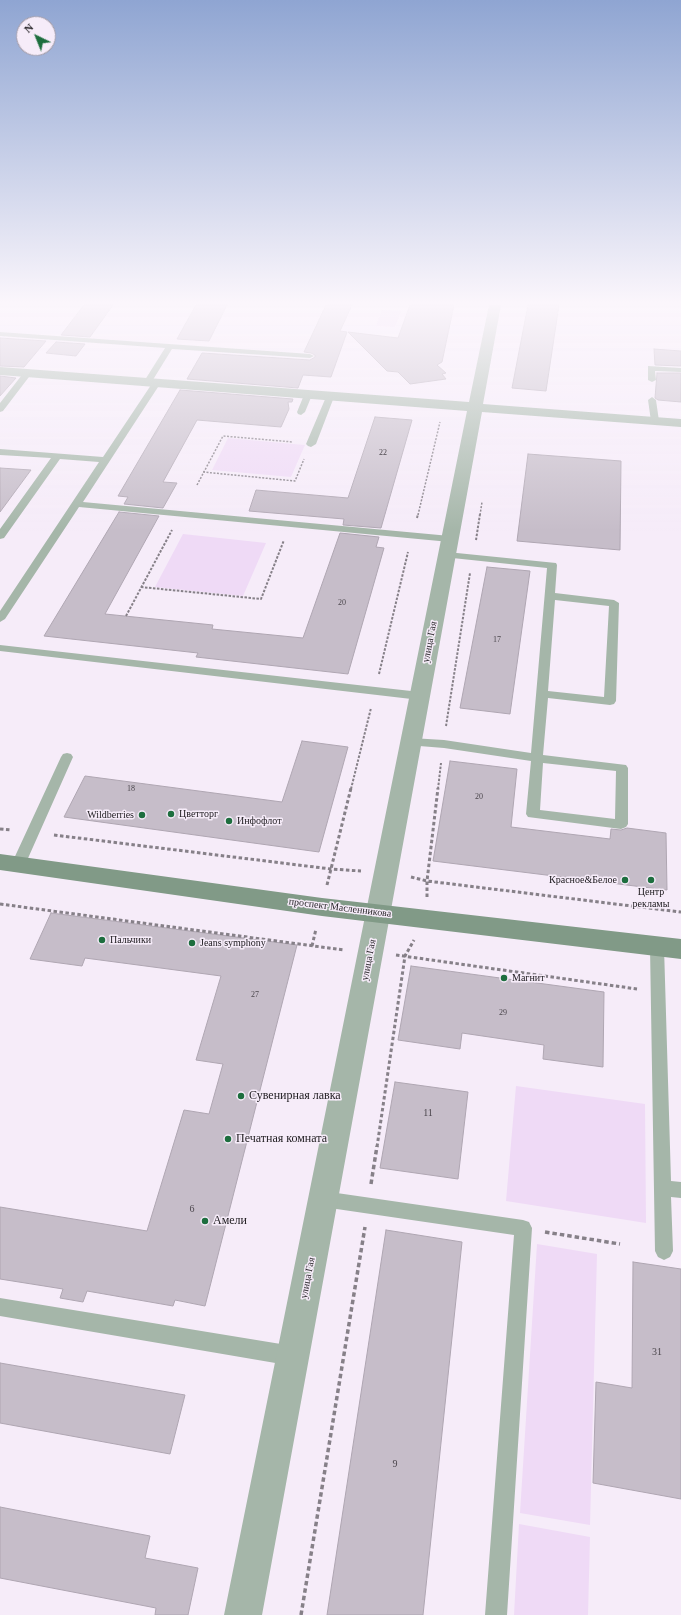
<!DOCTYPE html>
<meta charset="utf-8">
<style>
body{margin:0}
#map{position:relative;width:681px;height:1615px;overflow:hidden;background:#f6ecf9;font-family:"Times New Roman",serif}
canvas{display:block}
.north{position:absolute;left:16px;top:16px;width:40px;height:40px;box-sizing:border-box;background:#f6ecf9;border:1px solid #a29aa4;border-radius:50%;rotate:317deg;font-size:11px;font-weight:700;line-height:16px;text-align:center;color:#232024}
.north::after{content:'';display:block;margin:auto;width:14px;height:18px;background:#1d6e3e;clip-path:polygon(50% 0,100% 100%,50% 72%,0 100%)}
</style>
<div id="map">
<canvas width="681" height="1615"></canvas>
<div class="north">N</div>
</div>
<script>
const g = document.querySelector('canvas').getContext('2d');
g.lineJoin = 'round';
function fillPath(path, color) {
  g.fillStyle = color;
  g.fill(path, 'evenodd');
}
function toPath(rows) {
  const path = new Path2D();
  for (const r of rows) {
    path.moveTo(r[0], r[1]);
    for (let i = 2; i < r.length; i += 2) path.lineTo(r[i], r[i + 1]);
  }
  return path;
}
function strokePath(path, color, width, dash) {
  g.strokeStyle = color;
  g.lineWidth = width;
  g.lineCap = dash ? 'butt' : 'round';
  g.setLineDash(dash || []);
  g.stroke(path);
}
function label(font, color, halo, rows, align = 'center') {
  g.font = font + ' "Times New Roman",serif';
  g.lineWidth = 3;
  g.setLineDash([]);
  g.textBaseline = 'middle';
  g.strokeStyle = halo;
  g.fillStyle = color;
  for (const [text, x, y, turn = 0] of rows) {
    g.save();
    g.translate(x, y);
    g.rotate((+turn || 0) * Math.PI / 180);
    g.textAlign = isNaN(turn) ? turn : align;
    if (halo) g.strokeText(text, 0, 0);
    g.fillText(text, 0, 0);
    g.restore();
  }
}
const green = toPath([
 [382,310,401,311,395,327,376,326],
 [228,438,305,445,291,477,212,470],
 [183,534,266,543,243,596,155,587],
 [516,1086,645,1104,646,1223,506,1201],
 [537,1244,597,1254,590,1525,520,1513],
 [519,1524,590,1537,588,1615,514,1615]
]);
const building = toPath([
 [84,305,113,305,90,337,61,335,84,305],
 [196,305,227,305,209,341,177,339,196,305],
 [326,305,352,305,340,331,347,332,331,377,303,375,298,388,187,379,202,353,310,360,315,357,315,355,311,353,304,352,326,305],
 [410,305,454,305,442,362,437,365,446,373,442,374,446,379,410,384,398,372,387,371,348,332,398,338,410,305],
 [528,305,559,305,546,391,512,388,528,305],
 [0,338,46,341,24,367,0,366,0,338],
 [56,342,85,344,76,356,46,353,56,342],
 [654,349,681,351,681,366,655,365,654,349],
 [657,373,681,373,681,402,658,400,655,398,657,373],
 [0,376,16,378,0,396,0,376],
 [180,390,293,399,292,402,288,402,289,409,281,427,197,420,163,482,177,483,163,508,124,504,128,497,118,496,180,390],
 [375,417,412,420,381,528,343,525,344,519,249,511,256,490,348,498,375,417],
 [528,454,621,461,620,550,517,541,528,454],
 [0,468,31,470,0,512,0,468],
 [119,512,159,516,105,614,213,625,212,629,303,638,340,533,379,537,376,547,384,548,348,674,196,657,198,653,44,636,119,512],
 [487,567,530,571,510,714,460,708,487,567],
 [302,741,348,747,319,852,64,817,85,776,282,802,302,741],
 [450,761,517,769,511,827,610,839,611,829,621,830,627,828,666,833,667,890,433,861,450,761],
 [51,913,297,945,205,1306,175,1300,173,1306,87,1291,83,1302,60,1298,63,1289,0,1279,0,1207,147,1231,184,1110,209,1114,223,1064,196,1060,221,976,85,958,82,966,30,959,51,913],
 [411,966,604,992,603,1067,543,1059,544,1045,462,1033,460,1049,398,1040,411,966],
 [395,1082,468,1092,458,1179,380,1168,395,1082],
 [386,1230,462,1242,423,1615,327,1615,386,1230],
 [633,1262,681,1269,681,1499,593,1483,596,1382,632,1388,633,1262],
 [0,1363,185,1395,170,1454,0,1423,0,1363],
 [0,1507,150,1536,145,1558,198,1568,188,1615,155,1615,156,1608,0,1578,0,1507]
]);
const pathFar3 = toPath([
 [203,472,295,481,304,459],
 [197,485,223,436,293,442],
 [418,515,440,422],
 [480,515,482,502]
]);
const pathFar2 = toPath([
 [417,518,418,514],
 [476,540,480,514],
 [141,587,261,599,284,540],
 [126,616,172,530],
 [379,674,408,552],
 [446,726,470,573],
 [351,789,371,708],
 [438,789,441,763]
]);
const pathFar1 = toPath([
 [0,829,11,830],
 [54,835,331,869,361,871],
 [411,877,427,881,681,912],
 [327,885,351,788],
 [427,897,427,881,438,788],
 [0,904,344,950],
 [312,946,316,929],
 [396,955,637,989],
 [377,1147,405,956,414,940]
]);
const path = toPath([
 [371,1184,377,1146],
 [545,1232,620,1244],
 [301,1615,365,1227]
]);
const service = toPath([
 [0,332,310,354,314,356,310,358,172,349,151,383,147,385,143,383,165,348,0,336,0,332],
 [648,366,681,368,681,372,655,371,656,380,652,382,648,380,648,366],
 [25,371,31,371,32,373,3,411,0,412,0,403,25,371],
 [156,381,160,384,83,502,450,536,455,539,450,542,79,507,5,619,0,622,0,611,99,462,60,459,4,538,0,539,0,529,51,458,0,455,0,449,103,457,153,382,156,381],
 [308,392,312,395,305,412,301,415,298,414,297,412,304,395,308,392],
 [330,394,334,397,316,444,311,447,308,446,306,444,326,397,330,394],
 [652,397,656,400,659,421,655,424,651,421,648,400,652,397],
 [447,552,556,563,557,565,555,593,614,600,619,603,616,701,614,704,610,705,548,698,543,755,626,765,628,768,628,824,626,827,621,829,528,817,526,814,531,761,444,748,407,745,405,742,407,739,411,738,444,740,531,753,547,568,443,557,442,555,443,553,447,552],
 [555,600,609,606,604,697,548,691,555,600],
 [543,763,616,771,615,819,540,810,543,763],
 [0,645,420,692,424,693,426,696,424,699,420,700,0,651,0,645],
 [67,753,71,754,73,757,25,865,23,869,18,870,13,869,11,865,61,757,63,754,67,753],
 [657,941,662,943,664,947,671,1181,681,1182,681,1198,671,1197,673,1251,670,1257,664,1260,658,1257,655,1251,650,947,652,943,657,941],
 [323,1191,523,1220,529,1222,532,1228,507,1615,485,1615,514,1235,323,1207,317,1205,314,1199,317,1193,323,1191],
 [0,1298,293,1346,300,1349,303,1356,300,1363,293,1366,0,1316,0,1298]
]);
const minor = toPath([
 [489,305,501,305,483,404,681,419,681,427,482,412,262,1615,224,1615,467,411,0,375,0,367,469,402,489,305]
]);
const secondary = toPath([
 [0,854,322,898,681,939,681,959,322,916,0,870,0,854]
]);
const markers = [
 [171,814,4,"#1d6e3e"],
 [142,815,4,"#1d6e3e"],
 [229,821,4,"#1d6e3e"],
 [625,880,4,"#1d6e3e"],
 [651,880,4,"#1d6e3e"],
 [102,940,4,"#1d6e3e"],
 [192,943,4,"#1d6e3e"],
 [504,978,4,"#1d6e3e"],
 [241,1096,4,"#1d6e3e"],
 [228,1139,4,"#1d6e3e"],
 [205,1221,4,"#1d6e3e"]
];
const numberNames = [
 ["22",383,453],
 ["20",342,603],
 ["17",497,640],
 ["18",131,789],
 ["20",479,797],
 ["27",255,995],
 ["29",503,1013]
];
const streetNames = [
 ["улица Гая",430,642,-79],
 ["проспект Масленникова",340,908,7],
 ["улица Гая",369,960,-79],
 ["улица Гая",308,1278,-79]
];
const poiNames = [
 ["Цветторг",179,814],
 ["Wildberries",134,815,"right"],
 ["Инфофлот",237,821],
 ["Красное&Белое",617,880,"right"],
 ["Центр",651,892,"center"],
 ["рекламы",651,904,"center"],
 ["Пальчики",110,940],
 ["Jeans symphony",200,943],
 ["Магнит",512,978]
];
const nearNumbernames = [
 ["11",428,1113],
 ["6",192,1209],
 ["31",657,1352],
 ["9",395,1464]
];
const nearPoinames = [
 ["Сувенирная лавка",249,1096],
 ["Печатная комната",236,1139],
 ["Амели",213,1221]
];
fillPath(green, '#efdaf6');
fillPath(building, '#c6bdc9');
strokePath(building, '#afa6b2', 1);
strokePath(pathFar3, '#868088', 1.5, [2, 1.5]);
strokePath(pathFar2, '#868088', 2, [2.5, 1.5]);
strokePath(pathFar1, '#868088', 3, [3.5, 2.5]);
strokePath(path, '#868088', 3.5, [4.5, 3]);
fillPath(service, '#a5b6a9');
fillPath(minor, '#a5b6a9');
fillPath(secondary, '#819a87');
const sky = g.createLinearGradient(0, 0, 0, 531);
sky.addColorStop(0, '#8fa5d2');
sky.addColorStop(0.57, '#fbf6fc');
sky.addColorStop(1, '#fbf6fc00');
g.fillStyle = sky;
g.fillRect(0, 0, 681, 531);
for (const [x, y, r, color] of markers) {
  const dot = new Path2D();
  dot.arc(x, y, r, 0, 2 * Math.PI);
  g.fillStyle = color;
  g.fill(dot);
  strokePath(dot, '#f6ecf9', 1.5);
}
label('8px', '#4c474d', null, numberNames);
label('10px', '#232024', '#f6ecf9', streetNames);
label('10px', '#232024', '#f6ecf9', poiNames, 'left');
label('10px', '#4c474d', null, nearNumbernames);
label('12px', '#232024', '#f6ecf9', nearPoinames, 'left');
</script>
